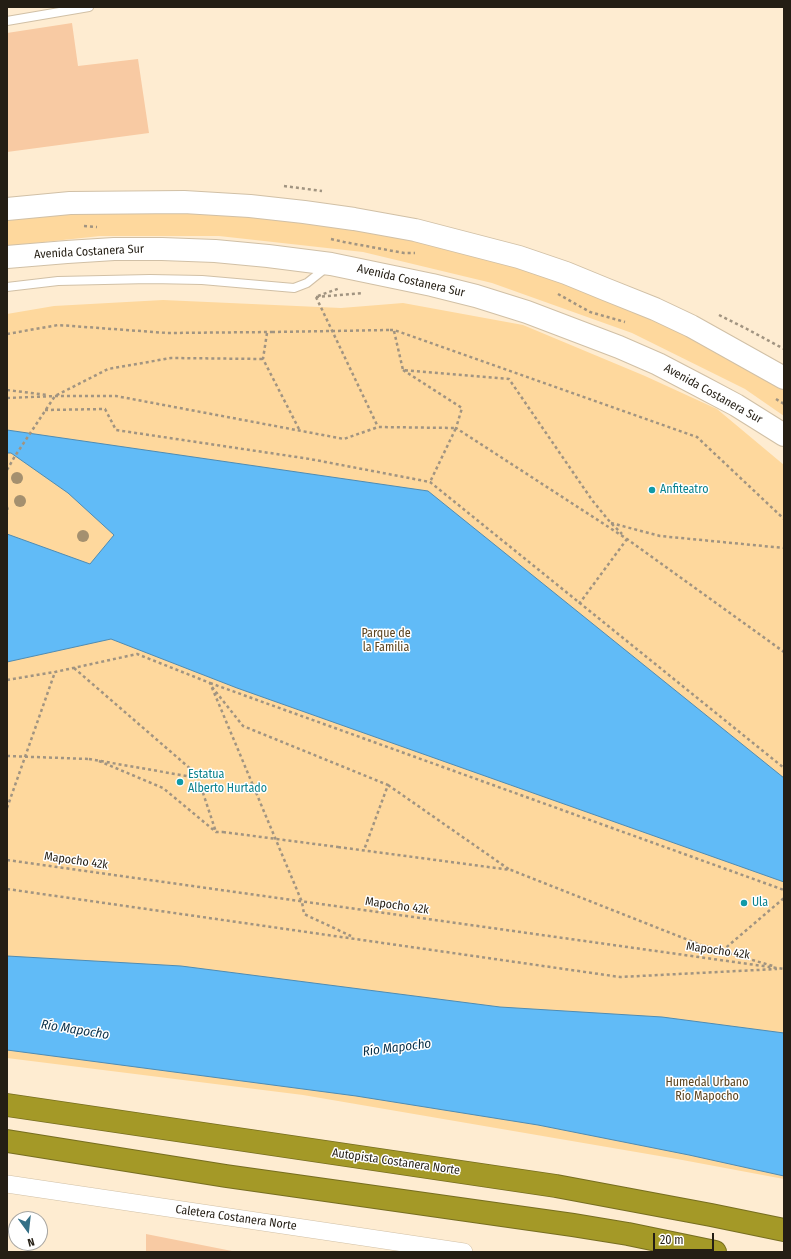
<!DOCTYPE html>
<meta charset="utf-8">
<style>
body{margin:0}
#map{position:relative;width:791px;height:1259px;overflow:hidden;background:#feecd1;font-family:"Fira Sans Condensed",sans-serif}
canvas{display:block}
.frame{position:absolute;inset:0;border:8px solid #241e14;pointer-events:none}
.north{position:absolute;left:8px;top:1211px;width:40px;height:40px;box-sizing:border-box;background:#fff;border:1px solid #a7a5a1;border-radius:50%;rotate:165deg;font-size:11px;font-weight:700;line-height:16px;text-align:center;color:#241e14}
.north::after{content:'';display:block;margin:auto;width:14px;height:18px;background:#336f86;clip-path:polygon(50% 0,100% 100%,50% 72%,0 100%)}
.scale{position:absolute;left:653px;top:1233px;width:61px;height:18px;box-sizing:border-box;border:2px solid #241e14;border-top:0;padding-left:5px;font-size:12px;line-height:14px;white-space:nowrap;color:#241e14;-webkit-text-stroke:3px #fff;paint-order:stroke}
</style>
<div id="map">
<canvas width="791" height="1259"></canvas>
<div class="frame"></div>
<div class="north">N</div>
<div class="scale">20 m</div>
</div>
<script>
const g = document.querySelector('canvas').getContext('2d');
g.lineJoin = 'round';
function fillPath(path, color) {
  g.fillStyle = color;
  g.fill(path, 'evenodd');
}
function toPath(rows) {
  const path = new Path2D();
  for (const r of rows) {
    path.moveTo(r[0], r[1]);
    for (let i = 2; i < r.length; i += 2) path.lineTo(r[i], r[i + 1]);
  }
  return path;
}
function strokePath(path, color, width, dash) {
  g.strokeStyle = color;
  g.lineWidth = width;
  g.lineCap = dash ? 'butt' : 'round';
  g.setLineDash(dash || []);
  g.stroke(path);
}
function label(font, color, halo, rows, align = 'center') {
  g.font = font + ' "Fira Sans Condensed",sans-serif';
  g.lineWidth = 3;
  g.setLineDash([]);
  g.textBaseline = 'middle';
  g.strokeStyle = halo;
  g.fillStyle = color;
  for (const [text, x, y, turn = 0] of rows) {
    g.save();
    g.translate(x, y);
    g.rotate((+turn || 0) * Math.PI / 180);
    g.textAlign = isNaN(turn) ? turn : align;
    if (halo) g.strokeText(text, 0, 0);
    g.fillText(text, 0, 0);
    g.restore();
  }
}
const green = toPath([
 [208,208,323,218,490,252,614,298,784,383,784,416,745,389,632,333,492,283,363,252,219,236,100,236,7,246,7,216],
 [163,300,341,308,403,303,523,325,645,376,717,409,784,465,784,1179,677,1159,303,1095,7,1058,7,314,54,306]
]);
const water = toPath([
 [7,430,428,491,784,778,784,882,237,688,111,639,7,662,7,534,90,564,114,535,68,493,11,453,7,453,7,430],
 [7,956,181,966,500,1007,662,1017,784,1033,784,1176,689,1155,538,1125,356,1096,7,1050,7,956]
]);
const building = toPath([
 [72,23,78,66,138,59,149,133,7,152,7,33],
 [146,1234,232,1251,232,1252,146,1252]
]);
const path = toPath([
 [284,186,322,191],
 [84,226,97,227],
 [331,239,344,242,404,253,415,253],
 [558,294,590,312,625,322],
 [318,296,340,288],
 [316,297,363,293],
 [316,297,378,427],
 [719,315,747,329,784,349],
 [390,330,394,330,697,437,784,519],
 [394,331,403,370,509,379,592,500,610,522,622,534],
 [267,333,263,359,300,431],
 [7,334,58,325,167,333,272,332],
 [403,370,462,408,456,428,627,539,784,652],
 [7,390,47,395],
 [7,398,55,396,116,396,344,439,378,427,456,428,430,482],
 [776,399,784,404],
 [45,410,105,409,116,430,310,459,430,482,784,768],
 [7,470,15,456,55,396,108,369,171,358,263,359],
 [7,507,8,511,7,513],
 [611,523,660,536,784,548],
 [579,604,627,539],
 [74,668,193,771,197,777],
 [7,680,55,672,137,654,210,683,302,902,304,914,351,936],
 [210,683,784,890],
 [212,687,243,726,388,785,364,850],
 [89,759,198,778,216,832],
 [99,761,163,788,216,832,223,832],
 [388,785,510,870],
 [7,808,55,672],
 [338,847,511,870,701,945,773,966],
 [7,860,784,969],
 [7,889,620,977,777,969],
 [722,951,784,898]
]);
const lane = toPath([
 [7,21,89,7],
 [7,287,58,281,150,279,202,280,294,288,307,283,327,267]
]);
const street = toPath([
 [7,1184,464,1252]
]);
const secondary = toPath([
 [7,209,70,203,184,202,250,206,304,212,354,219,415,230,519,257,566,273,605,289,655,309,691,326,784,378],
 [7,257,67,252,114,249,162,249,215,251,268,256,331,264,432,285,476,296,527,312,619,347,658,364,702,387,736,405,784,435]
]);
const highway = toPath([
 [7,1105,556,1186,711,1215,784,1230],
 [7,1141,226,1176,573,1225,628,1234,715,1252]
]);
const pathBridge = toPath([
 [272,332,390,330],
 [7,756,89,759],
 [223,832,338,847]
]);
const trees = [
 [17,478],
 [20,501],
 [83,536]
];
const markers = [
 [652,490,4,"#0f9aa8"],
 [180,782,4,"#0f9aa8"],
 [744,903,4,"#0f9aa8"]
];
const streetNames = [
 ["Avenida Costanera Sur",89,252,-3],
 ["Avenida Costanera Sur",411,281,13],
 ["Avenida Costanera Sur",713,394,29],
 ["Mapocho 42k",76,861,8],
 ["Mapocho 42k",397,906,8],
 ["Mapocho 42k",718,951,8],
 ["Autopista Costanera Norte",396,1162,8],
 ["Caletera Costanera Norte",236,1218,8]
];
const cultureNames = [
 ["Anfiteatro",660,490],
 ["Estatua",188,775],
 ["Alberto Hurtado",188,789],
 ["Ula",752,903]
];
const parkNames = [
 ["Parque de",386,634],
 ["la Familia",386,648],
 ["Humedal Urbano",707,1083],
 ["Río Mapocho",707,1097]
];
const waterNames = [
 ["Río Mapocho",75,1030,9],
 ["Río Mapocho",397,1048,-7]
];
fillPath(green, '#fed89d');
fillPath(water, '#61bbf7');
strokePath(water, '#4f8cb3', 1);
fillPath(building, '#f8caa3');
strokePath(lane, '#d1c0a6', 10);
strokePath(street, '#d1c0a6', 18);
strokePath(secondary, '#d1c0a6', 24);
strokePath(highway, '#776e20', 24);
strokePath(path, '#a19481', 2.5, [3, 3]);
strokePath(lane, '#fff', 8);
strokePath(street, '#fff', 17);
strokePath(secondary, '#fff', 22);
strokePath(highway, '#a49927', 22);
strokePath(pathBridge, '#a19481', 2.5, [3, 3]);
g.fillStyle = '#a4906f';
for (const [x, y] of trees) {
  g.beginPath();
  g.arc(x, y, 6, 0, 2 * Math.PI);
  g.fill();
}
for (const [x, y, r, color] of markers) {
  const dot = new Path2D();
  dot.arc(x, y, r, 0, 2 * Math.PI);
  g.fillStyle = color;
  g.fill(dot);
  strokePath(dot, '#fff', 1.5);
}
label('12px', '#241e14', '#fff', streetNames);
label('12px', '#0d838f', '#fff', cultureNames, 'left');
label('12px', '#5b441f', '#fff', parkNames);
label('italic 13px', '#093049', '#fff', waterNames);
</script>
